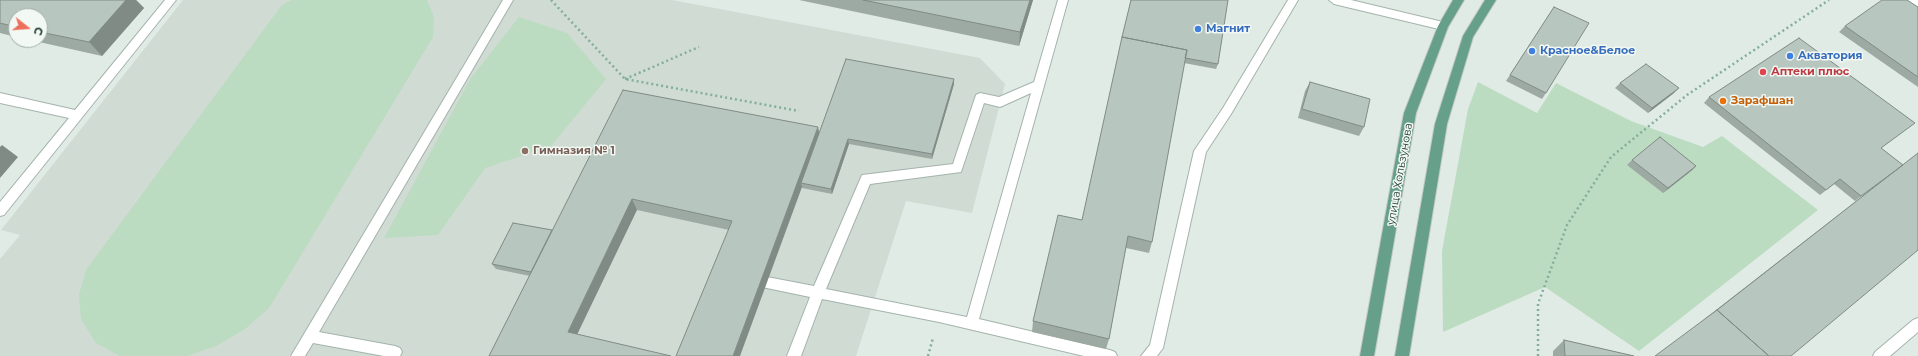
<!DOCTYPE html>
<meta charset="utf-8">
<style>
body{margin:0}
#map{position:relative;width:1918px;height:356px;overflow:hidden;background:#e1ebe6;font-family:Montserrat,sans-serif}
canvas{display:block}
.north{position:absolute;left:8px;top:8px;width:40px;height:40px;box-sizing:border-box;background:#f2f8f4;border:1px solid #9fada6;border-radius:50%;rotate:107deg;font-size:11px;font-weight:700;line-height:16px;text-align:center;color:#223c32}
.north::after{content:'';display:block;margin:auto;width:14px;height:18px;background:#ee6e5c;clip-path:polygon(50% 0,100% 100%,50% 72%,0 100%)}
</style>
<div id="map">
<canvas width="1918" height="356"></canvas>
<div class="north">С</div>
</div>
<script>
const g = document.querySelector('canvas').getContext('2d');
g.lineJoin = 'round';
function fillPath(path, color) {
  g.fillStyle = color;
  g.fill(path, 'evenodd');
}
function toPath(rows) {
  const path = new Path2D();
  for (const r of rows) {
    path.moveTo(r[0], r[1]);
    for (let i = 2; i < r.length; i += 2) path.lineTo(r[i], r[i + 1]);
  }
  return path;
}
function strokePath(path, color, width, dash) {
  g.strokeStyle = color;
  g.lineWidth = width;
  g.lineCap = dash ? 'butt' : 'round';
  g.setLineDash(dash || []);
  g.stroke(path);
}
function label(font, color, halo, rows, align = 'center') {
  g.font = font + ' Montserrat,sans-serif';
  g.lineWidth = 3;
  g.setLineDash([]);
  g.textBaseline = 'middle';
  g.strokeStyle = halo;
  g.fillStyle = color;
  for (const [text, x, y, turn = 0] of rows) {
    g.save();
    g.translate(x, y);
    g.rotate((+turn || 0) * Math.PI / 180);
    g.textAlign = isNaN(turn) ? turn : align;
    if (halo) g.strokeText(text, 0, 0);
    g.fillText(text, 0, 0);
    g.restore();
  }
}
const built = toPath([
 [183,0,672,0,980,58,1005,84,972,213,906,201,856,356,0,356,0,259,20,235,1,230]
]);
const green = toPath([
 [292,0,427,0,434,17,433,37,269,308,245,329,216,346,187,356,120,356,96,343,81,319,79,295,86,270,282,5],
 [519,17,567,33,606,79,551,146,485,168,438,235,384,238,471,78],
 [1478,82,1537,113,1556,83,1631,121,1703,147,1722,136,1818,210,1639,351,1545,287,1443,332,1442,251,1468,109]
]);
const path = toPath([
 [551,0,625,79,799,111],
 [625,79,699,47],
 [928,356,933,338],
 [1538,356,1538,304,1567,225,1611,157,1687,95,1829,0]
]);
const minor = toPath([
 [165,0,176,0,4,215,0,216,0,202,69,118,0,103,0,93,75,110,165,0],
 [503,0,513,0,319,332,395,346,400,348,402,352,400,356,384,356,313,343,305,356,291,356,503,0],
 [1058,0,1068,0,979,319,1110,350,1115,352,1117,356,1084,356,939,322,822,299,801,356,787,356,810,297,762,287,761,283,762,279,767,277,814,286,862,175,953,164,976,95,980,93,999,97,1034,82,1058,0],
 [1031,93,967,317,826,289,870,184,961,172,984,103,1000,107,1031,93],
 [1288,0,1298,0,1231,114,1206,152,1163,348,1157,356,1141,356,1150,345,1194,151,1223,108,1288,0],
 [1329,0,1351,0,1443,22,1447,23,1448,26,1447,29,1443,30,1334,4,1329,0],
 [1907,0,1918,0,1918,8,1908,3,1907,0],
 [1918,318,1918,332,1890,356,1873,356,1875,352,1913,320,1918,318]
]);
const major = toPath([
 [1453,0,1464,0,1448,27,1416,113,1374,356,1360,356,1404,113,1438,26,1453,0],
 [1485,0,1496,0,1473,37,1447,124,1409,356,1395,356,1435,124,1463,36,1485,0]
]);
const wall = toPath([
 [0,0,136,0,144,8,102,56,30,40,40,40,40,16,16,16,16,37,0,33],
 [799,0,1033,0,1019,46],
 [1131,0,1218,64,1216,69,1184,63,1152,242,1149,253,1126,248,1109,339,1106,349,1032,332,1033,321,1082,220],
 [1554,7,1546,93,1542,99,1506,81],
 [1918,7,1918,87,1839,32,1845,26],
 [954,79,954,84,932,159,849,144,832,194,802,188,802,187,729,230,637,210,489,356,530,276,496,269,492,264,552,230,818,127,819,133],
 [1310,82,1364,127,1359,136,1298,118,1305,91],
 [1620,83,1674,93,1648,113,1615,88],
 [1709,97,1908,128,1881,148,1903,165,1918,153,1918,250,1703,320,1896,170,1855,201,1834,184,1820,195,1704,103],
 [1632,160,1696,166,1691,171,1663,193,1627,165],
 [1564,340,1634,356,1553,356,1553,351]
]);
const shadedWall = toPath([
 [126,0,136,0,144,8,102,56,89,42],
 [1030,0,1033,0,1019,46,1020,32],
 [954,79,954,84,932,159,932,154],
 [1679,88,1674,93,1648,113,1652,108],
 [818,127,820,138,801,183,802,187,740,356,733,356],
 [848,139,849,144,832,194,831,189],
 [2,145,18,157,0,178,0,147],
 [1696,166,1691,171,1663,193,1668,188],
 [632,199,637,210,574,341,568,332]
]);
const building = toPath([
 [0,0,126,0,89,42,40,32,40,16,16,16,16,27,0,23,0,0],
 [863,0,1030,0,1020,32,863,0],
 [1131,0,1228,0,1218,64,1185,58,1187,50,1122,37,1131,0],
 [1882,0,1907,0,1918,7,1918,77,1845,26,1882,0],
 [1554,7,1589,23,1546,93,1510,75,1554,7],
 [1122,37,1187,50,1152,242,1128,236,1109,339,1033,321,1058,215,1082,220,1122,37],
 [1799,38,1915,123,1881,148,1903,165,1861,196,1840,179,1826,190,1709,97,1799,38],
 [846,59,954,79,932,154,848,139,831,189,801,183,846,59],
 [1646,64,1679,88,1652,108,1620,83,1646,64],
 [1310,82,1370,99,1364,127,1302,109,1310,82],
 [623,90,818,127,733,356,676,356,732,221,632,199,568,332,671,356,489,356,623,90],
 [1660,137,1696,166,1668,188,1632,160,1660,137],
 [1918,153,1918,250,1791,356,1769,356,1717,310,1918,153],
 [513,223,552,230,531,272,492,264,513,223],
 [1717,310,1769,356,1655,356,1717,310],
 [1564,340,1634,356,1565,356,1564,340]
]);
const markers = [
 [1198,29,4,"#3f7fe0"],
 [1532,51,4,"#3f7fe0"],
 [1790,56,4,"#3f7fe0"],
 [1763,72,4,"#e0444e"],
 [1723,101,4,"#e8710a"],
 [525,151,4,"#8d6e63"]
];
const shopNames = [
 ["Магнит",1206,29],
 ["Красное&Белое",1540,51],
 ["Акватория",1798,56]
];
const healthNames = [
 ["Аптеки плюс",1771,72]
];
const foodNames = [
 ["Зарафшан",1731,101]
];
const educationNames = [
 ["Гимназия № 1",533,151]
];
const streetNames = [
 ["улица Хользунова",1400,174,-80]
];
fillPath(built, '#d0dbd4');
fillPath(green, '#bbdcc0');
strokePath(minor, '#a4b3ac', 2);
strokePath(major, '#c1c8c6', 2);
strokePath(path, '#82ae9b', 2.5, [2, 3]);
fillPath(minor, '#fff');
fillPath(major, '#67a08a');
fillPath(wall, '#9daaa3');
fillPath(shadedWall, '#808b85');
fillPath(building, '#b7c6be');
strokePath(building, '#808b85', 1);
for (const [x, y, r, color] of markers) {
  const dot = new Path2D();
  dot.arc(x, y, r, 0, 2 * Math.PI);
  g.fillStyle = color;
  g.fill(dot);
  strokePath(dot, '#f2f8f4', 1.5);
}
label('bold 11px', '#366cbe', '#f2f8f4', shopNames, 'left');
label('bold 11px', '#be3a42', '#f2f8f4', healthNames, 'left');
label('bold 11px', '#c56008', '#f2f8f4', foodNames, 'left');
label('bold 11px', '#785e54', '#f2f8f4', educationNames, 'left');
label('11px', '#223c32', '#f2f8f4', streetNames);
</script>
